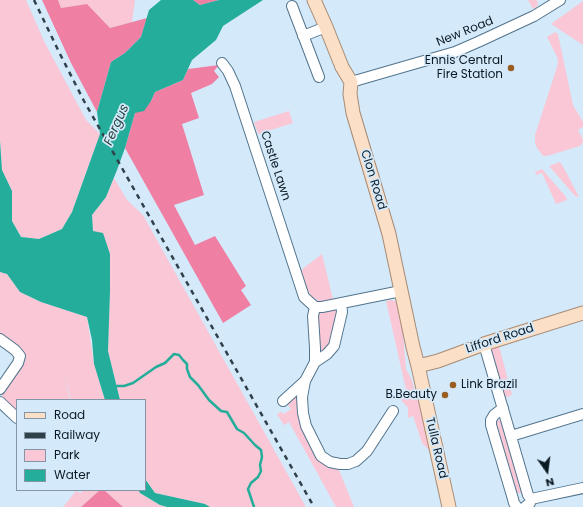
<!DOCTYPE html>
<style>
body{margin:0}
#map{position:relative;width:583px;height:507px;overflow:hidden;background:#d4eafb;font-family:Poppins,sans-serif}
canvas{display:block}
.legend{position:absolute;left:16px;top:399px;width:130px;height:92px;box-sizing:border-box;background:#d4eafb;border:1px solid #8496a5;margin:0;padding:5px 7px;list-style:none;font-size:12px;color:#0b1923}
.legend li{display:flex;align-items:center;gap:8px;height:20px}
.legend b{width:20px;border:1px solid #8496a5}
.north{position:absolute;left:527px;top:451px;width:40px;height:40px;-webkit-text-stroke:3px #d4eafb;paint-order:stroke;rotate:166deg;font-size:11px;font-weight:700;line-height:16px;text-align:center;color:#0b1923}
.north::after{content:'';display:block;margin:auto;width:14px;height:18px;background:#0b1923;clip-path:polygon(50% 0,100% 100%,50% 72%,0 100%)}
</style>
<div id="map">
<canvas width="583" height="507"></canvas>
<ul class="legend">
<li><b style="height:5px;background:#fcdfc7"></b>Road</li>
<li><b style="height:5px;background:#31414c"></b>Railway</li>
<li><b style="height:11px;background:#f9c7d5"></b>Park</li>
<li><b style="height:11px;background:#23ad9a"></b>Water</li>
</ul>
<div class="north">N</div>
</div>
<script>
const g = document.querySelector('canvas').getContext('2d');
g.lineJoin = 'round';
function fillPath(path, color) {
  g.fillStyle = color;
  g.fill(path, 'evenodd');
}
function toPath(rows) {
  const path = new Path2D();
  for (const r of rows) {
    path.moveTo(r[0], r[1]);
    for (let i = 2; i < r.length; i += 2) path.lineTo(r[i], r[i + 1]);
  }
  return path;
}
function strokePath(path, color, width, dash) {
  g.strokeStyle = color;
  g.lineWidth = width;
  g.lineCap = dash ? 'butt' : 'round';
  g.setLineDash(dash || []);
  g.stroke(path);
}
function label(font, color, halo, rows, align = 'center') {
  g.font = font + ' Poppins,sans-serif';
  g.lineWidth = 3.5;
  g.setLineDash([]);
  g.textBaseline = 'middle';
  g.strokeStyle = halo;
  g.fillStyle = color;
  for (const [text, x, y, turn = 0] of rows) {
    g.save();
    g.translate(x, y);
    g.rotate((+turn || 0) * Math.PI / 180);
    g.textAlign = isNaN(turn) ? turn : align;
    if (halo) g.strokeText(text, 0, 0);
    g.fillText(text, 0, 0);
    g.restore();
  }
}
const green = toPath([
 [0,0,26,0,44,41,86,120,100,134,72,212,62,229,39,239,21,237,12,221,12,191,2,170,0,141],
 [58,0,135,0,132,22,110,28,87,4,61,8],
 [528,0,536,0,538,2,537,7,533,9],
 [583,1,583,45,551,24],
 [555,32,558,34,573,105,583,122,583,127,578,130,583,140,582,144,580,146,547,156,543,156,537,148,535,143,535,135,557,67,558,61,557,57,547,37],
 [289,111,293,123,258,134,254,122],
 [560,162,565,170,579,197,575,196,549,166],
 [542,169,566,197,567,200,556,204,542,173,536,175,535,172],
 [114,178,127,200,143,215,306,507,210,507,205,504,155,493,145,479,145,400,120,400,108,351,110,291,93,231,92,215,106,197],
 [322,254,333,299,324,301,319,301,312,297,308,291,301,270],
 [0,272,7,274,20,292,41,302,87,317,94,364,105,400,71,400,64,375,70,400,17,400,17,412,3,398,2,394,4,390,23,364,26,358,24,352,21,348,0,334],
 [391,300,395,301,401,310,406,369,411,378,433,449,431,452,422,443,413,416,408,418,408,408,401,400,407,394,386,301],
 [332,310,335,310,337,312,332,343,325,351,322,351,320,348,317,315,321,312],
 [492,345,499,346,512,395,504,398,490,349],
 [300,391,297,406,300,422,316,456,329,467,339,470,354,507,336,507,289,422,284,425,277,414,281,412,284,414,291,409,288,405,288,401],
 [496,420,500,420,503,422,522,492,520,493,516,493,494,422],
 [84,490,100,490,81,507,63,507,76,491,80,493],
 [104,490,138,490,140,493,160,505,167,507,123,507]
]);
const forest = toPath([
 [42,0,58,0,61,8,87,4,110,28,147,18,141,37,125,53,111,62,97,112,71,63],
 [193,0,219,0,200,5],
 [219,65,214,71,219,77,212,84,191,93,199,118,182,124,204,195,174,205,195,245,215,236,246,286,241,290,251,305,223,323,125,148,135,113,151,101,155,92,183,80,188,69],
 [100,490,104,490,123,507,81,507]
]);
const water = toPath([
 [161,0,193,0,200,5,219,0,263,0,223,26,216,40,192,60,183,80,155,92,151,101,144,111,135,113,125,148,117,170,106,197,92,215,93,231,103,233,110,254,110,291,108,351,120,400,105,400,94,364,92,340,87,317,41,302,20,292,7,274,0,272,0,141,2,170,12,191,12,221,21,237,39,239,62,229,72,212,100,134,97,112,111,62,125,53,141,37,149,10],
 [145,479,155,493,205,504,210,507,167,507,160,505,140,493,138,490,145,490]
]);
const stream = toPath([
 [114,386,124,386,133,383,156,367,165,363,174,354,179,355,183,360,187,364,187,369,190,377,198,385,209,400,221,411,227,412,237,429,244,433,255,445,261,450,262,457,260,465,261,471,258,477,251,483,248,489,254,507]
]);
const minor = toPath([
 [292,6,319,77],
 [303,36,326,27],
 [222,63,228,71,235,86,304,297,315,307],
 [351,82,455,52,478,42,534,16,560,0],
 [0,339,15,350,20,356,18,363,0,389],
 [484,344,528,495,531,499],
 [315,362,315,348,313,316,315,307,322,307,401,291],
 [305,381,302,397,303,413,306,426,321,456,330,462,340,464,348,464,356,461,367,451,393,411],
 [283,401,305,381,315,362,327,354,334,346,342,312,341,303],
 [0,402,17,418],
 [503,408,494,415,491,420,491,425,513,499,514,503,517,507],
 [511,436,583,414],
 [525,507,530,503,531,499,583,488]
]);
const major = toPath([
 [314,0,326,27,342,67,351,82,350,94,353,113,389,234,413,347,418,366,449,507],
 [418,366,438,361,484,344,583,313]
]);
const rail = toPath([
 [34,0,59,52,84,101,314,507]
]);
const markers = [
 [511,68,4,"#9b5e22"],
 [453,385,4,"#9b5e22"],
 [445,395,4,"#9b5e22"]
];
const streetNames = [
 ["New Road",465,32,-22],
 ["Castle Lawn",275,166,72],
 ["Clon Road",373,180,73],
 ["Lifford Road",500,339,-18],
 ["Tulla Road",436,448,77]
];
const poiNames = [
 ["Ennis Central",503,61],
 ["Fire Station",503,75],
 ["Link Brazil",461,385,"left"],
 ["B.Beauty",437,395]
];
const waterNames = [
 ["Fergus",117,125,-66]
];
fillPath(green, '#f9c7d5');
fillPath(forest, '#ef7fa3');
fillPath(water, '#23ad9a');
strokePath(stream, '#23ad9a', 2.5);
strokePath(minor, '#52748d', 12);
strokePath(major, '#a68b76', 15);
strokePath(minor, '#fff', 10);
strokePath(major, '#fcdfc7', 13);
strokePath(rail, '#31414c', 2.5, [5, 5]);
for (const [x, y, r, color] of markers) {
  const dot = new Path2D();
  dot.arc(x, y, r, 0, 2 * Math.PI);
  g.fillStyle = color;
  g.fill(dot);
  strokePath(dot, '#d4eafb', 1.5);
}
label('12px', '#0b1923', '#d4eafb', streetNames);
label('12px', '#0b1923', '#d4eafb', poiNames, 'right');
label('italic 13px', '#28433e', '#d4eafb', waterNames);
</script>
